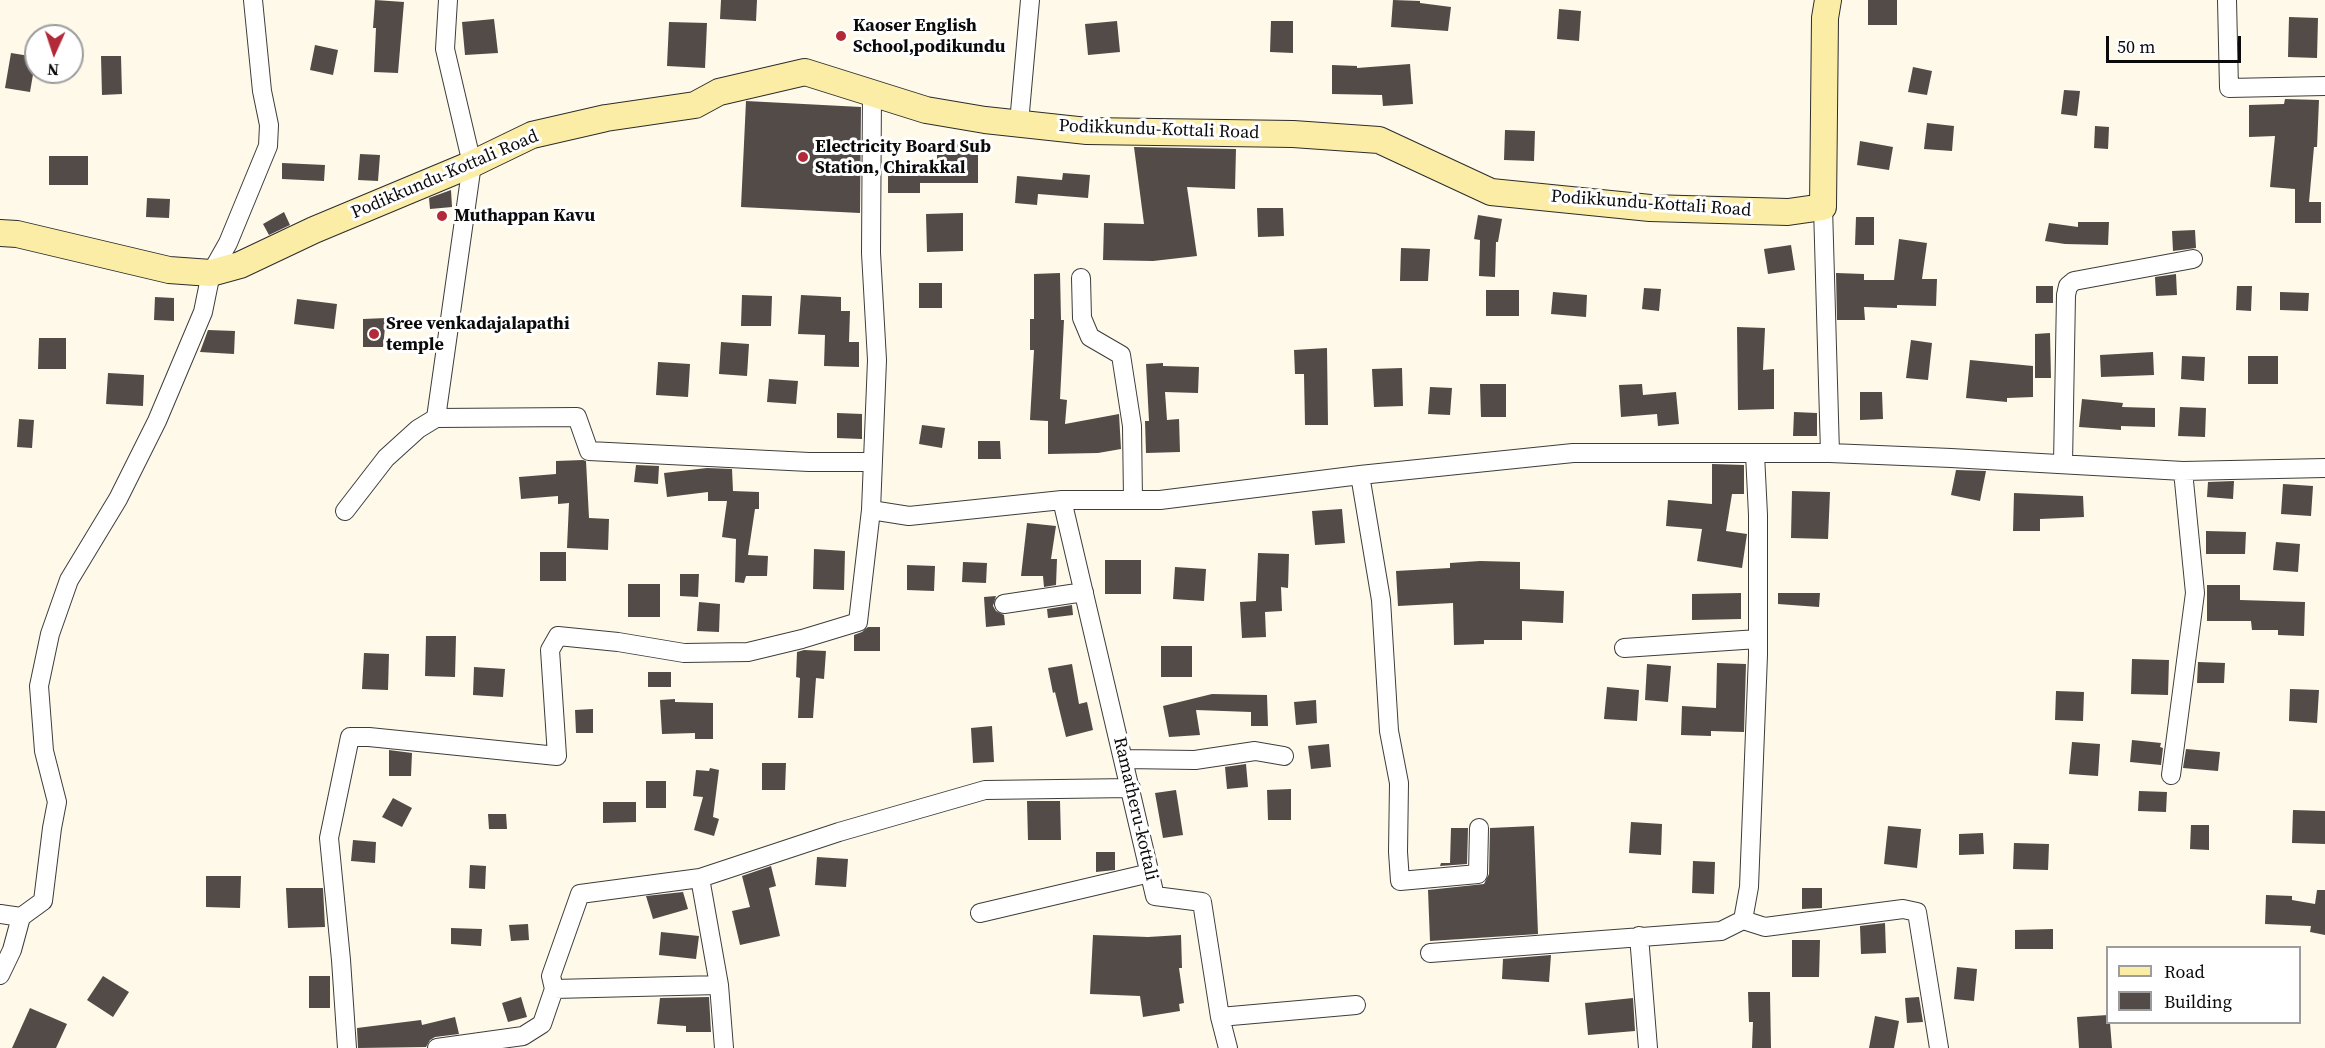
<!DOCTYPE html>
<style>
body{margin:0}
#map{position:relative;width:2325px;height:1048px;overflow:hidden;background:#fef9e8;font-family:"Source Serif 4",serif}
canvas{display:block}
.legend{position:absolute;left:2106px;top:946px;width:195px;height:78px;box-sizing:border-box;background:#fff;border:2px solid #9d9d9d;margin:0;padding:8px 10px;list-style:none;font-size:18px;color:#0a0a0a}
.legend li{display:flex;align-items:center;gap:12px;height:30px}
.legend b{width:30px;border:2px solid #9d9d9d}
.north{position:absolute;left:24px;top:24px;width:60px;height:60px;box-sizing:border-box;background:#fff;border:2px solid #9d9d9d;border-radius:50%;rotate:183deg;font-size:16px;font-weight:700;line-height:24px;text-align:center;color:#0a0a0a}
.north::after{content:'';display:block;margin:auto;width:21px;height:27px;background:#b22a38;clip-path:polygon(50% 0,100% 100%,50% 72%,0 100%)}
.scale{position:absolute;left:2106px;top:36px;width:135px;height:27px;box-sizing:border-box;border:3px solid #0a0a0a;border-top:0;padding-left:8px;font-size:18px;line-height:21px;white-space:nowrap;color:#0a0a0a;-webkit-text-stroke:4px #fff;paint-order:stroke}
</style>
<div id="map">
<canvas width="2325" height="1048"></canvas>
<ul class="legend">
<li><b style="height:8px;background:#fbeda6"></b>Road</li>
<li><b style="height:16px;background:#524b47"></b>Building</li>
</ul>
<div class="north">N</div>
<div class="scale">50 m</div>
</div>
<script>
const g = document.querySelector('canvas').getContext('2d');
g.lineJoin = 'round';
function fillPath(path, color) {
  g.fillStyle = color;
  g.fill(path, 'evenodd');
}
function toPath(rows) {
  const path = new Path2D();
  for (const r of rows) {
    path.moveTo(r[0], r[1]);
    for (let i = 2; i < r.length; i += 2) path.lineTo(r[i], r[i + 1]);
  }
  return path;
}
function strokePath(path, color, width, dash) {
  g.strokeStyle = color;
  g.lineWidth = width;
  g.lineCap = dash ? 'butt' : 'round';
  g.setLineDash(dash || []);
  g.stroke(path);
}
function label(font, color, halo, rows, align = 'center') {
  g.font = font + ' "Source Serif 4",serif';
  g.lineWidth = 6;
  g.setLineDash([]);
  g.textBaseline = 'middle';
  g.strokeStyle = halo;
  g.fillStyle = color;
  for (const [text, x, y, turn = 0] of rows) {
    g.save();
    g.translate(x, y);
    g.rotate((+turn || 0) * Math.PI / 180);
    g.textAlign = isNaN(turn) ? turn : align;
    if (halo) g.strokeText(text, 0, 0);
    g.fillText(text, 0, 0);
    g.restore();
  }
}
const building = toPath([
 [375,0,404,2,398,73,374,72,376,28,373,28],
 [721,0,757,0,756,21,720,19],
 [1393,0,1420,1,1420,3,1451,7,1448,31,1391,27],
 [1868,0,1897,0,1897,25,1868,25],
 [1559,9,1581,11,1579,41,1557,39],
 [2289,17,2318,18,2317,58,2288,57],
 [494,19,498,53,465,55,462,22],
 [1117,21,1120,52,1088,55,1085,24],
 [1271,21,1293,21,1293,53,1270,52],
 [669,22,707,23,705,68,667,66],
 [315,45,338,50,333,75,310,70],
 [11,53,36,57,30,92,5,88],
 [101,56,121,56,122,94,102,95],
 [1410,64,1413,104,1383,106,1382,95,1332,94,1332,65,1357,66,1357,68],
 [1913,67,1932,71,1927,95,1908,92],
 [2064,90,2080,91,2077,116,2061,114],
 [2285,99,2319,100,2317,147,2314,147,2309,202,2321,202,2321,223,2295,223,2295,189,2270,187,2275,136,2249,137,2249,105,2284,104],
 [746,101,861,107,860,213,741,207],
 [1927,123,1954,126,1952,151,1924,149],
 [2095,126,2109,127,2108,149,2094,148],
 [1505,130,1535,131,1534,161,1504,160],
 [1860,141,1893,147,1889,170,1857,165],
 [937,144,978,144,978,183,920,183,920,193,888,193,888,166,937,166],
 [1134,147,1236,149,1235,189,1187,187,1197,256,1153,261,1103,260,1104,223,1144,224],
 [360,154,380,155,378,181,358,180],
 [49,156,88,156,88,185,49,185],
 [282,163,325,165,324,181,282,179],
 [1063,173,1090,175,1088,198,1038,194,1037,205,1015,203,1017,176,1062,180],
 [451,190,452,207,430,209,429,198],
 [147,198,170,199,169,218,146,217],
 [1257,208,1283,208,1284,236,1258,237],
 [284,212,290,225,269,235,263,224],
 [963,213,963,251,927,252,926,214],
 [1478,215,1502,219,1498,242,1496,242,1495,277,1479,276,1480,240,1474,239],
 [1856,217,1874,217,1874,245,1855,245],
 [2078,222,2109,222,2108,245,2065,244,2045,241,2049,223,2078,227],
 [2195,230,2196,248,2173,251,2172,231],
 [1899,239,1927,243,1922,279,1937,279,1936,306,1897,305,1897,308,1864,307,1865,320,1837,320,1836,273,1864,274,1864,280,1894,280],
 [1791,245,1795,270,1768,274,1764,249],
 [1401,248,1430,249,1428,281,1400,281],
 [1060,273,1061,320,1064,320,1060,399,1067,400,1065,424,1119,414,1121,449,1098,453,1048,454,1048,421,1030,420,1034,350,1030,350,1030,319,1034,319,1034,274],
 [2176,274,2177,295,2156,296,2155,277],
 [919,283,942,283,942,308,919,308],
 [2036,286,2053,286,2053,303,2036,303],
 [2237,286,2252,286,2251,311,2236,310],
 [1644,288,1661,289,1659,311,1642,309],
 [1486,290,1519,290,1519,316,1486,316],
 [1553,292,1587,295,1586,317,1551,314],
 [2280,292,2309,293,2308,311,2280,310],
 [742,295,772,296,771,326,741,326],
 [801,295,841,297,841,311,850,311,849,342,859,342,859,367,824,366,825,335,798,334],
 [155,297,174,298,174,321,154,320],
 [297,299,337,304,334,329,294,324],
 [386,318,383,347,363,347,363,319],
 [1737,327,1765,328,1763,370,1774,369,1774,409,1738,410],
 [208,330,235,331,234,354,200,352],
 [2050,333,2051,378,2035,378,2035,334],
 [39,338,66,338,66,369,38,369],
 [1911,340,1932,343,1928,380,1906,378],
 [721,342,749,344,747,376,719,374],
 [1327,348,1328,425,1305,425,1304,374,1295,374,1294,350],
 [2153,352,2154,375,2101,377,2100,355],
 [2182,356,2205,357,2204,381,2181,379],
 [2248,356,2278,356,2278,384,2248,384],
 [1970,360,2033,366,2033,397,2007,398,2007,402,1966,398],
 [658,362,690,364,688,397,656,395],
 [1163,363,1163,366,1199,367,1198,393,1165,392,1167,420,1179,419,1180,452,1146,453,1145,421,1149,421,1146,364],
 [1402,368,1403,406,1374,407,1372,369],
 [108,373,144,375,143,406,106,404],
 [769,379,798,381,796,404,767,402],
 [1480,384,1506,384,1506,417,1481,417],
 [1642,384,1643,395,1676,392,1679,424,1658,426,1657,414,1621,417,1619,385],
 [1430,387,1452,388,1450,415,1428,414],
 [1860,392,1882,392,1883,419,1860,420],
 [2082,399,2123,403,2122,407,2155,408,2155,427,2121,426,2121,430,2079,427],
 [2180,407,2206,408,2205,437,2178,436],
 [1794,412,1817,413,1817,436,1793,436],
 [837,413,862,414,862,439,837,438],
 [19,419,34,420,32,448,17,447],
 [922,425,945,428,942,448,919,444],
 [978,441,1000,441,1001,459,978,459],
 [583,460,586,461,589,518,609,519,608,550,567,548,569,503,558,504,558,496,521,499,519,477,556,474,556,461],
 [1712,464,1744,465,1744,494,1732,494,1726,531,1747,534,1742,568,1697,561,1702,529,1666,526,1668,500,1712,504],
 [636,465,659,466,658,484,634,482],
 [707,468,732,469,733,491,759,492,759,509,755,509,748,555,768,556,767,576,746,576,744,583,735,582,736,539,722,537,727,501,708,501,708,492,667,497,664,473],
 [1956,470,1986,471,1980,501,1951,495],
 [2234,481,2233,499,2207,497,2208,482],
 [2283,484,2313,486,2311,516,2281,514],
 [1792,491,1830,492,1828,539,1791,538],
 [2014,493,2083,496,2084,517,2040,519,2040,531,2013,531],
 [1342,509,1345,543,1315,545,1312,511],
 [1027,523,1056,526,1051,559,1057,559,1056,585,1044,587,1043,576,1021,576],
 [2206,531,2246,532,2245,554,2206,554],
 [2276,542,2300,544,2298,572,2273,570],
 [814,549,845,551,844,590,813,589],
 [540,552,566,552,566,581,540,581],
 [1258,553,1289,554,1288,588,1281,587,1282,611,1265,612,1266,637,1242,638,1240,602,1256,601],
 [1105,560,1141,560,1141,594,1105,594],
 [1480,561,1520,562,1520,589,1564,591,1563,623,1522,621,1522,640,1484,640,1484,644,1454,645,1453,603,1398,606,1396,571,1450,568,1450,563],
 [963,562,987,563,986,583,962,582],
 [907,565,935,566,934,591,907,590],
 [1175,567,1206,569,1204,601,1173,599],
 [680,574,699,574,698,597,680,596],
 [628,584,660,584,660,617,628,617],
 [2207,585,2240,585,2240,600,2305,602,2304,636,2278,635,2278,630,2252,630,2251,621,2207,621],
 [1741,593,1741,619,1692,620,1692,594],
 [1778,593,1820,593,1819,607,1778,604],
 [996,596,993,606,996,611,1004,615,1005,625,986,627,984,597],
 [699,602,720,604,719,632,697,631],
 [1072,605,1073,615,1048,618,1047,609],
 [868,627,880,627,880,651,854,651,854,635,862,632],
 [426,636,456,636,455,677,425,676],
 [1161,646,1192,646,1192,677,1161,677],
 [804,650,826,651,824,679,816,678,813,718,798,718,800,678,796,677,797,652],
 [364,653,389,654,388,690,362,689],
 [2132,659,2169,660,2168,695,2131,694],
 [2198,662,2225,663,2224,683,2197,683],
 [1717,663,1746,664,1744,732,1711,731,1711,736,1681,735,1682,706,1716,708],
 [1072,664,1079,704,1087,702,1093,730,1066,737,1055,692,1053,693,1048,668],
 [1647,664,1671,666,1668,702,1645,700],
 [474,667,505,669,503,697,473,695],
 [648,672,671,672,671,687,648,687],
 [1607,687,1639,690,1637,721,1604,719],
 [2290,689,2319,690,2317,723,2289,721],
 [2056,691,2084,692,2083,721,2055,720],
 [1212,694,1267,695,1268,726,1251,726,1251,712,1196,710,1200,735,1169,737,1163,706],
 [675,699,675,702,713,703,713,739,695,739,695,733,662,734,660,700],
 [1316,700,1317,723,1296,725,1294,702],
 [593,709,593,733,576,733,575,710],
 [992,726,994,762,973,763,971,728],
 [2132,740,2161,743,2160,747,2163,748,2161,765,2130,762],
 [2072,742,2100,744,2098,776,2069,774],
 [1329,744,1331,767,1311,769,1308,746],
 [2186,749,2220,752,2218,771,2183,768],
 [389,750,412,753,411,776,389,776],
 [762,763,786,763,785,790,762,790],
 [1246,764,1248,787,1227,789,1225,767],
 [710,768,719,770,713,817,719,819,714,836,694,830,703,797,693,796,696,770,709,771],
 [646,781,666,781,666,808,646,808],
 [1291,789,1291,820,1268,820,1267,790],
 [1176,790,1183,835,1163,838,1155,793],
 [2139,791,2167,792,2166,812,2138,811],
 [393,798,412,808,402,827,382,817],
 [1027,801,1060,801,1061,840,1028,840],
 [603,802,636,802,636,822,603,823],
 [2293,810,2325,811,2325,844,2292,843],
 [488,814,506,814,507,829,489,829],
 [1631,822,1662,824,1661,855,1629,853],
 [2191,825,2209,825,2209,850,2190,849],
 [1534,826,1538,934,1430,941,1428,890,1484,884,1489,874,1490,828],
 [1888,826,1921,829,1917,868,1884,864],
 [1451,828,1468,828,1467,864,1440,866,1441,863,1450,863],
 [1983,833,1984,854,1959,855,1959,834],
 [353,840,376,842,375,863,351,861],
 [2014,843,2049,844,2048,870,2013,869],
 [1096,852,1115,852,1115,870,1096,872],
 [817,857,848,859,846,887,815,885],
 [1693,861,1715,862,1714,894,1692,893],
 [470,865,486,866,485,889,469,888],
 [771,866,776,886,769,888,780,936,740,945,732,911,750,907,742,876],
 [206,876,241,876,240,908,206,907],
 [286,888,323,888,325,927,288,928],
 [1802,888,1822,888,1822,908,1802,909],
 [2317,890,2325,890,2325,935,2310,932,2311,926,2265,924,2266,895,2292,896,2292,900,2315,904],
 [683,892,688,909,653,919,646,896],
 [1885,923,1886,953,1861,954,1860,926],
 [528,924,529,940,511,941,509,925],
 [451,928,482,929,481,946,451,944],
 [2053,929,2053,949,2015,949,2015,930],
 [661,932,699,936,696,959,659,955],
 [1093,935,1148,937,1181,935,1182,968,1179,968,1184,1003,1179,1004,1180,1011,1143,1017,1140,996,1090,994],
 [1792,940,1820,940,1819,977,1792,977],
 [1551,955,1549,982,1502,979,1503,959],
 [1957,967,1977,969,1974,1001,1954,999],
 [103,976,129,992,113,1017,87,1000],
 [309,976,330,976,330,1008,309,1008],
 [1748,992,1770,992,1771,1048,1752,1048,1753,1022,1749,1022],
 [521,997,527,1017,508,1022,502,1003],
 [709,997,711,1032,686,1032,686,1026,657,1024,660,998],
 [1919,997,1923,1022,1907,1023,1905,998],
 [1633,998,1635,1031,1588,1035,1585,1003],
 [30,1008,67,1024,56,1048,12,1048],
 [2108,1015,2108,1023,2110,1023,2112,1048,2079,1048,2077,1017],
 [1875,1016,1899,1021,1894,1048,1869,1048],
 [455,1017,459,1034,435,1037,430,1040,426,1047,358,1048,357,1028,421,1020,422,1025]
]);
const minor = toPath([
 [2227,0,2229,88,2325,86],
 [872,92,871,253,877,360,871,510,909,516,1062,500,1160,500,1360,475,1573,453,1830,453,1951,458,2183,471,2325,468],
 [1019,123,1030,0],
 [1823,207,1830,453],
 [1081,278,1082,318,1090,337,1121,355,1132,426,1133,500],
 [436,418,472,164,445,49,448,0],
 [2063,464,2066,295,2068,286,2074,281,2193,259],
 [1360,475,1381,600,1389,731,1399,783,1398,852,1400,881,1478,874,1479,828],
 [1062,500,1155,896,1202,902,1220,1017,1356,1005],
 [345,511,386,458,418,429,436,418,577,417,589,451,809,462,873,462],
 [1004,604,1084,592],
 [1624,648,1758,639],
 [1124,759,1195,760,1255,751,1284,756],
 [2171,775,2195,593,2183,471],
 [980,913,1150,873],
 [0,914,21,917],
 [1743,920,1765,927,1903,909,1917,912,1939,1048],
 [1639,936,1648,1048],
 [1430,953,1721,931,1743,920,1749,887,1758,655,1758,515,1755,454],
 [0,975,12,950,21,917,43,901,52,828,57,802,44,751,39,686,50,634,69,580,118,499,157,421,203,312,211,273,228,243,268,146,269,125,262,91,253,0],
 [719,985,724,1048],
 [554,989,551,976,580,894,700,878],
 [1220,1017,1228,1048],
 [347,1048,341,960,329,838,350,737,369,737,557,756,550,650,558,636,618,642,684,653,748,652,802,639,858,622,871,510],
 [437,1048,523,1036,542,1024,554,989,719,985,700,878,839,832,985,790,1131,788]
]);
const secondary = toPath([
 [0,233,17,234,169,270,211,273,240,265,314,230,472,164,532,135,606,118,695,105,719,92,805,72,926,110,985,120,1087,131,1293,134,1379,140,1491,192,1650,208,1788,212,1823,207,1825,18,1828,0]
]);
const markers = [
 [841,36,6,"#b22a38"],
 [803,157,6,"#b22a38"],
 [442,216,6,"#b22a38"],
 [374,334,6,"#b22a38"]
];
const poiNames = [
 ["Kaoser English",853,26],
 ["School,podikundu",853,47],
 ["Electricity Board Sub",815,147],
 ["Station, Chirakkal",815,168],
 ["Muthappan Kavu",454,216],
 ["Sree venkadajalapathi",386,324],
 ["temple",386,345]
];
const streetNames = [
 ["Podikkundu-Kottali Road",1159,130,2],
 ["Podikkundu-Kottali Road",445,175,-23],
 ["Podikkundu-Kottali Road",1651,204,4],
 ["Ramatheru-kottali",1135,809,77]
];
fillPath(building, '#524b47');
strokePath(minor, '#3d3d3d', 20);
strokePath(secondary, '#2c2c2c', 28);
strokePath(minor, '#fff', 18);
strokePath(secondary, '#fbeda6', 26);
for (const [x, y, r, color] of markers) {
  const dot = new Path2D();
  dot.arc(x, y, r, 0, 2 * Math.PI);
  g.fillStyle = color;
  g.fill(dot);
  strokePath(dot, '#fff', 2);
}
label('bold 18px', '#0a0a0a', '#fff', poiNames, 'left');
label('18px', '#0a0a0a', '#fff', streetNames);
</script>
